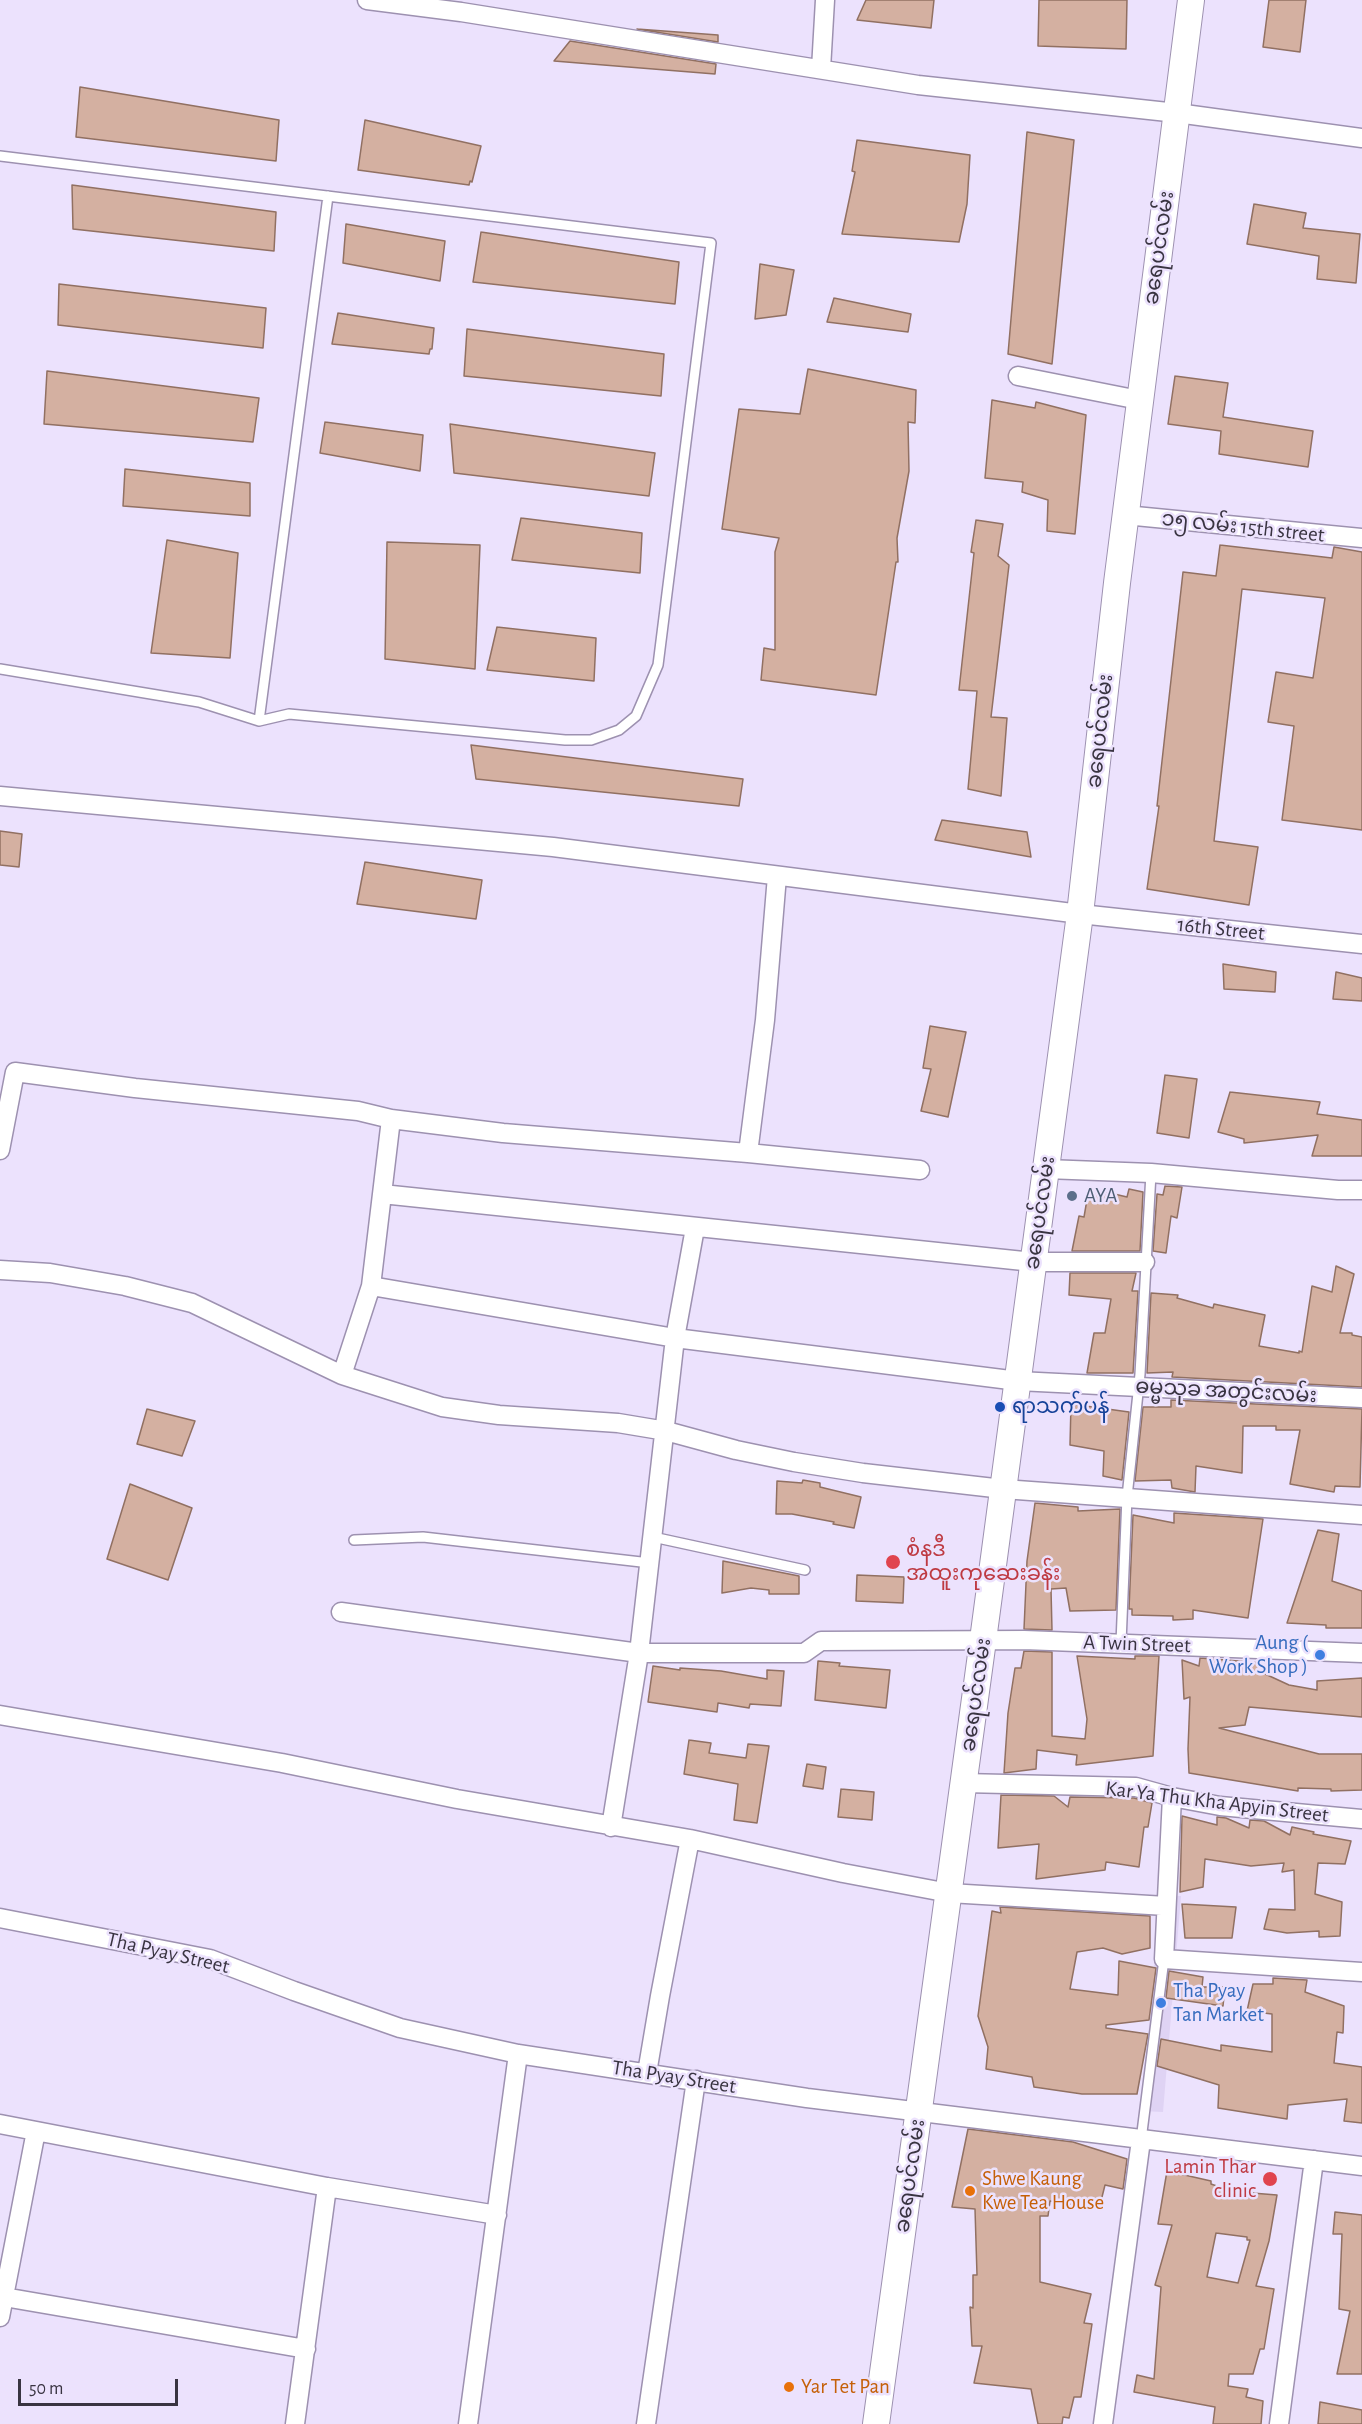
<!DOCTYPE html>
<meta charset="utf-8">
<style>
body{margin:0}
#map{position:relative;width:1362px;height:2424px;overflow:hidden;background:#ece2fd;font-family:"Alegreya Sans",sans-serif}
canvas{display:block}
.scale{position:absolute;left:18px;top:2379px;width:160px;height:27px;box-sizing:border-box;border:3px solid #393441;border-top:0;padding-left:8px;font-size:18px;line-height:21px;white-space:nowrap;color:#393441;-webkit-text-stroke:4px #ece2fd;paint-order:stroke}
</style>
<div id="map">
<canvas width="1362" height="2424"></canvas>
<div class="scale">50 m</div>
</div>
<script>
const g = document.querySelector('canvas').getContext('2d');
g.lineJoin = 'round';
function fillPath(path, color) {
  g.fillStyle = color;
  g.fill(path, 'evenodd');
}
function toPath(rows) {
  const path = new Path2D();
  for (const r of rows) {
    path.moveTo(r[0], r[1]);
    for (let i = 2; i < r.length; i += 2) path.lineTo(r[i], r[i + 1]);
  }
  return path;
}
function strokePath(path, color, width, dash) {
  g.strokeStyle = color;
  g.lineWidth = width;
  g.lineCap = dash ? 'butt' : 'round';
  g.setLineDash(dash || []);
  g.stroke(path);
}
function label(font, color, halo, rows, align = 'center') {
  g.font = font + ' "Alegreya Sans","Noto Sans Myanmar",sans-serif';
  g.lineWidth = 5;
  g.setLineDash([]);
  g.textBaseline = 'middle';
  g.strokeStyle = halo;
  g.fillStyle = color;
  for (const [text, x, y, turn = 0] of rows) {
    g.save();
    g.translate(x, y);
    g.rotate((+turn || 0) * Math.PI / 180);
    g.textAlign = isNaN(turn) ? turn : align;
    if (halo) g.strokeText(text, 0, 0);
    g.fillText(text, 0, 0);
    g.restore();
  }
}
const built = toPath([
 [1160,1895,1181,1896,1163,2112,1142,2111]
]);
const building = toPath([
 [866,0,934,0,931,28,857,20,866,0],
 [1039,0,1127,0,1126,49,1038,46,1039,0],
 [1269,0,1306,0,1300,52,1263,47,1269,0],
 [637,29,718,35,718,42,637,29],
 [570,41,716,64,715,74,554,61,570,41],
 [80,87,279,120,276,161,76,137,80,87],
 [365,120,481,146,472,182,470,181,469,185,358,170,365,120],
 [1027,132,1074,140,1052,364,1008,354,1027,132],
 [857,140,970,155,967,204,959,242,842,234,855,172,852,171,857,140],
 [72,185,276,212,274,251,73,229,72,185],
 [1254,204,1306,213,1303,228,1360,234,1356,283,1317,279,1319,256,1247,244,1254,204],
 [346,224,445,241,440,281,343,263,346,224],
 [481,232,679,262,675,304,473,282,481,232],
 [760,264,794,270,786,315,755,319,760,264],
 [59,284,266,308,263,348,58,325,59,284],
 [834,298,911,314,908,332,827,322,834,298],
 [338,313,434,328,432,349,430,349,429,354,332,344,338,313],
 [467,329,664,354,661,396,464,376,467,329],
 [808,369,916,390,915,423,908,422,909,471,897,538,898,562,896,562,876,695,761,680,764,648,775,650,775,552,779,538,722,529,739,409,800,414,808,369],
 [47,371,259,398,253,442,44,424,47,371],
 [1175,376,1228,383,1223,417,1313,431,1308,467,1219,454,1221,431,1168,424,1175,376],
 [992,400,1035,408,1036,402,1086,415,1075,534,1047,531,1048,500,1022,492,1023,482,985,478,992,400],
 [325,422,423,435,420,471,320,453,325,422],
 [450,424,655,453,649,496,454,473,450,424],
 [125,469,250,483,250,516,123,506,125,469],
 [521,518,642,533,640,573,512,560,521,518],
 [976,520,1003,524,998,556,1009,565,991,717,1007,718,1001,796,968,789,977,691,959,690,974,553,971,552,976,520],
 [167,540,238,553,230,658,151,653,167,540],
 [387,542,480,545,475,669,385,659,387,542],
 [1220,545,1332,558,1334,547,1362,552,1362,830,1282,820,1294,726,1268,722,1276,672,1313,678,1325,598,1242,589,1214,841,1258,847,1249,905,1147,889,1159,806,1157,806,1183,572,1216,576,1220,545],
 [497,627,596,638,594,681,487,670,497,627],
 [471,745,743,779,739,806,476,779,471,745],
 [942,820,1027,832,1031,857,935,840,942,820],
 [0,831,22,834,19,867,0,865,0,831],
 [365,862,482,880,476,919,357,904,365,862],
 [1223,964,1276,972,1275,992,1224,989,1223,964],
 [1336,972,1362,978,1362,1001,1333,999,1336,972],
 [930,1026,966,1032,948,1117,921,1111,931,1069,923,1068,930,1026],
 [1165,1075,1197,1079,1189,1138,1157,1133,1165,1075],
 [1230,1092,1320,1102,1317,1114,1362,1120,1362,1156,1312,1156,1318,1135,1244,1143,1244,1139,1218,1132,1230,1092],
 [1165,1186,1182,1187,1177,1218,1171,1216,1166,1253,1153,1251,1157,1194,1163,1195,1165,1186],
 [1089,1188,1127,1197,1129,1189,1143,1192,1140,1251,1072,1251,1079,1216,1084,1217,1089,1188],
 [1336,1266,1354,1274,1340,1333,1352,1333,1352,1335,1362,1337,1362,1387,1172,1377,1173,1372,1147,1373,1151,1293,1178,1295,1177,1298,1213,1308,1214,1304,1265,1315,1259,1346,1299,1353,1299,1351,1302,1352,1312,1286,1332,1292,1336,1266],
 [1070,1273,1136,1273,1132,1291,1138,1291,1133,1373,1087,1373,1094,1333,1105,1333,1111,1299,1069,1295,1070,1273],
 [1171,1400,1362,1409,1360,1487,1335,1486,1334,1492,1290,1484,1300,1430,1276,1430,1276,1426,1243,1426,1242,1473,1196,1466,1195,1492,1172,1488,1171,1480,1135,1481,1143,1407,1171,1407,1171,1400],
 [1071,1404,1129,1412,1122,1480,1103,1476,1104,1451,1070,1445,1071,1404],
 [147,1409,195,1421,182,1456,137,1444,147,1409],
 [803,1480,820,1483,820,1487,861,1497,854,1528,833,1524,834,1522,792,1514,776,1514,777,1481,802,1483,803,1480],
 [130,1484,192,1508,168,1580,107,1559,130,1484],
 [1035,1503,1078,1507,1078,1511,1120,1509,1116,1610,1070,1611,1066,1588,1051,1589,1052,1630,1024,1629,1027,1561,1035,1503],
 [1174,1513,1263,1519,1248,1618,1193,1610,1193,1619,1173,1620,1173,1616,1132,1615,1132,1609,1129,1609,1133,1515,1174,1523,1174,1513],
 [1318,1530,1339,1534,1332,1581,1362,1591,1362,1628,1326,1628,1326,1625,1287,1623,1318,1530],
 [723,1561,799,1576,799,1594,769,1594,769,1590,751,1588,722,1593,723,1561],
 [857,1575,904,1577,903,1603,856,1601,857,1575],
 [1024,1651,1052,1652,1052,1736,1085,1739,1087,1719,1077,1656,1135,1659,1135,1656,1159,1656,1153,1756,1076,1765,1077,1755,1037,1750,1036,1769,1004,1773,1008,1713,1015,1668,1021,1668,1024,1651],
 [1200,1658,1264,1663,1263,1673,1289,1685,1317,1690,1317,1681,1362,1678,1362,1717,1249,1707,1245,1725,1219,1728,1319,1754,1362,1754,1362,1790,1331,1791,1331,1789,1298,1788,1298,1791,1189,1773,1188,1749,1190,1697,1184,1699,1182,1660,1199,1666,1200,1658],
 [818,1661,840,1663,839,1666,890,1670,886,1708,815,1700,818,1661],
 [653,1666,680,1670,680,1668,721,1671,767,1679,767,1670,784,1671,781,1706,750,1704,749,1708,718,1703,717,1712,648,1702,653,1666],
 [689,1740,711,1743,709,1753,746,1758,748,1744,769,1746,757,1823,734,1820,738,1784,684,1774,689,1740],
 [807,1764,826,1767,823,1789,803,1786,807,1764],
 [841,1789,874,1792,872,1820,838,1817,841,1789],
 [1001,1795,1054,1796,1068,1807,1070,1797,1134,1798,1152,1803,1148,1827,1144,1827,1139,1867,1106,1862,1105,1870,1036,1879,1039,1844,998,1848,1001,1795],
 [1182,1816,1217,1825,1217,1817,1226,1818,1249,1828,1250,1820,1264,1821,1290,1835,1292,1827,1314,1832,1313,1834,1351,1841,1345,1864,1318,1863,1315,1894,1342,1902,1340,1936,1319,1937,1319,1931,1287,1933,1264,1929,1269,1909,1295,1910,1294,1870,1282,1872,1284,1863,1251,1866,1205,1859,1203,1887,1180,1892,1182,1816],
 [1182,1904,1236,1907,1232,1938,1185,1938,1182,1904],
 [1000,1907,1150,1916,1150,1948,1122,1954,1103,1948,1077,1952,1070,1989,1118,1995,1119,1961,1156,1968,1149,2020,1106,2025,1106,2028,1148,2034,1137,2094,1082,2094,1034,2087,1032,2077,986,2069,988,2047,978,2016,992,1911,1001,1913,1000,1907],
 [1169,1971,1203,1977,1202,1987,1225,1987,1223,2006,1166,1998,1169,1971],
 [1273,1978,1307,1980,1305,1992,1344,2006,1343,2033,1337,2032,1334,2063,1362,2067,1362,2123,1344,2121,1347,2099,1288,2105,1287,2119,1218,2108,1219,2085,1157,2066,1161,2039,1221,2051,1221,2045,1272,2052,1272,2014,1247,2011,1253,1984,1273,1984,1273,1978],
 [968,2129,1073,2142,1127,2159,1123,2189,1105,2185,1099,2209,1050,2201,1048,2216,1040,2216,1040,2282,1091,2294,1084,2323,1092,2324,1081,2397,1074,2397,1069,2418,1063,2417,1062,2424,1038,2424,1031,2389,974,2383,982,2346,972,2346,970,2307,973,2308,973,2275,977,2275,975,2209,952,2207,968,2129],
 [1167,2171,1211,2181,1211,2184,1251,2198,1252,2193,1277,2195,1269,2241,1256,2286,1274,2289,1264,2349,1260,2349,1253,2374,1229,2374,1228,2386,1248,2389,1246,2397,1263,2401,1261,2424,1213,2424,1215,2407,1134,2392,1137,2375,1154,2379,1161,2287,1155,2285,1172,2225,1158,2224,1167,2171],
 [1216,2233,1247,2237,1247,2240,1250,2240,1238,2283,1207,2277,1216,2233],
 [1335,2212,1362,2215,1362,2374,1337,2374,1350,2311,1339,2309,1342,2234,1333,2234,1335,2212],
 [1320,2402,1362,2410,1362,2424,1318,2424,1320,2402]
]);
const service = toPath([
 [0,156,711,243,658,665,636,716,619,730,591,740,565,740,289,714,259,721,199,702,0,669],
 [259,721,328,196],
 [653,1537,805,1570],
 [354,1540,423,1537,650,1563],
 [1121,1643,1127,1497,1140,1374,1151,1173],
 [1141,2140,1164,1959]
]);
const minor = toPath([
 [367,0,461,12,918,85,1177,113,1362,138],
 [821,69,825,0],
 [1018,376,1139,400],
 [1125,515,1362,538],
 [0,796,553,847,1080,914,1362,944],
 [391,1119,503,1133,748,1153,920,1170],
 [0,1150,15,1072,135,1088,358,1111,391,1119,371,1286,342,1375],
 [748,1153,765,1020,777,876],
 [1046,1169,1151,1173,1338,1190,1362,1190],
 [382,1194,1033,1262,1145,1262],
 [0,1270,50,1273,125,1286,192,1303,342,1375,442,1407,499,1415,618,1423,666,1431,736,1450,794,1462,863,1473,1003,1489,1362,1515],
 [371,1286,675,1338,1018,1381,1362,1398],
 [341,1612,639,1653,804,1653,821,1641,1024,1640,1362,1653],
 [0,1715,282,1763,457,1799,690,1839,843,1873,949,1893,1166,1906],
 [963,1783,1136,1787,1172,1797,1220,1806,1362,1819],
 [1172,1797,1164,1959,1362,1972],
 [611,1827,639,1653,675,1338,695,1228],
 [0,1918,210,1959,294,1991,400,2028,518,2054,807,2098,1362,2166],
 [647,2073,660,1996,690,1839],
 [0,2124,327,2187,497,2215],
 [4,2297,306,2349],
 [0,2317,36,2131],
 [295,2424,327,2187],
 [468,2424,518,2054],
 [646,2424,696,2080],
 [1103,2424,1141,2140],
 [1279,2424,1314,2160]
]);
const secondary = toPath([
 [876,2424,983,1640,1080,914,1117,583,1191,0]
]);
const markers = [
 [1072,1196,6,"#5c6f8a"],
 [1000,1407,6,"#1a4fb4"],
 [893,1562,8,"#e0444e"],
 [1320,1655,6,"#3f7fe0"],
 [1161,2003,6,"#3f7fe0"],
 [1270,2179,8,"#e0444e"],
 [970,2191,6,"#e8710a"],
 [789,2387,6,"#e8710a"]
];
const streetNames = [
 ["ခရေပင်လမ်း",1159,248,-82],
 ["၁၅ လမ်း 15th street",1243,527,6],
 ["ခရေပင်လမ်း",1100,731,-84],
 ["16th Street",1221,929,6],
 ["ခရေပင်လမ်း",1040,1213,-82],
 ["ဓမ္မသုခ အတွင်းလမ်း",1226,1391,3],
 ["A Twin Street",1137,1644,2],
 ["ခရေပင်လမ်း",976,1695,-82],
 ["Kar Ya Thu Kha Apyin Street",1217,1802,7],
 ["Tha Pyay Street",168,1953,13],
 ["Tha Pyay Street",674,2077,9],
 ["ခရေပင်လမ်း",910,2176,-82]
];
const serviceNames = [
 ["AYA",1084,1196]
];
const transitNames = [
 ["ရာသက်ပန်",1012,1407]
];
const healthNames = [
 ["စံနဒီ",906,1550],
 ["အထူးကုဆေးခန်း",906,1574],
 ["Lamin Thar",1256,2167,"right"],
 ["clinic",1256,2191,"right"]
];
const shopNames = [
 ["Aung (",1308,1643],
 ["Work Shop )",1308,1667],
 ["Tha Pyay",1173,1991,"left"],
 ["Tan Market",1173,2015,"left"]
];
const foodNames = [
 ["Shwe Kaung",982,2179],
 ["Kwe Tea House",982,2203],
 ["Yar Tet Pan",801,2387]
];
fillPath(built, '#dfd3f4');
fillPath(building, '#d4b0a1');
strokePath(building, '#917062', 1.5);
strokePath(service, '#9d91b0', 12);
strokePath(minor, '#9d91b0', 21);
strokePath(secondary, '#9d91b0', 28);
strokePath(service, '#fff', 9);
strokePath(minor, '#fff', 18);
strokePath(secondary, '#fff', 26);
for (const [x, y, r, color] of markers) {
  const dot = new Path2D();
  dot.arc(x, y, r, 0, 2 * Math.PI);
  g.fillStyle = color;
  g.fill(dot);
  strokePath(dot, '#ece2fd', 2);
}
label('21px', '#393441', '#ece2fd', streetNames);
label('21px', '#4e5e75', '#ece2fd', serviceNames, 'left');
label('21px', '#164399', '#ece2fd', transitNames, 'left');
label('21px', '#be3a42', '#ece2fd', healthNames, 'left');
label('21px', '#366cbe', '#ece2fd', shopNames, 'right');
label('21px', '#c56008', '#ece2fd', foodNames, 'left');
</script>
